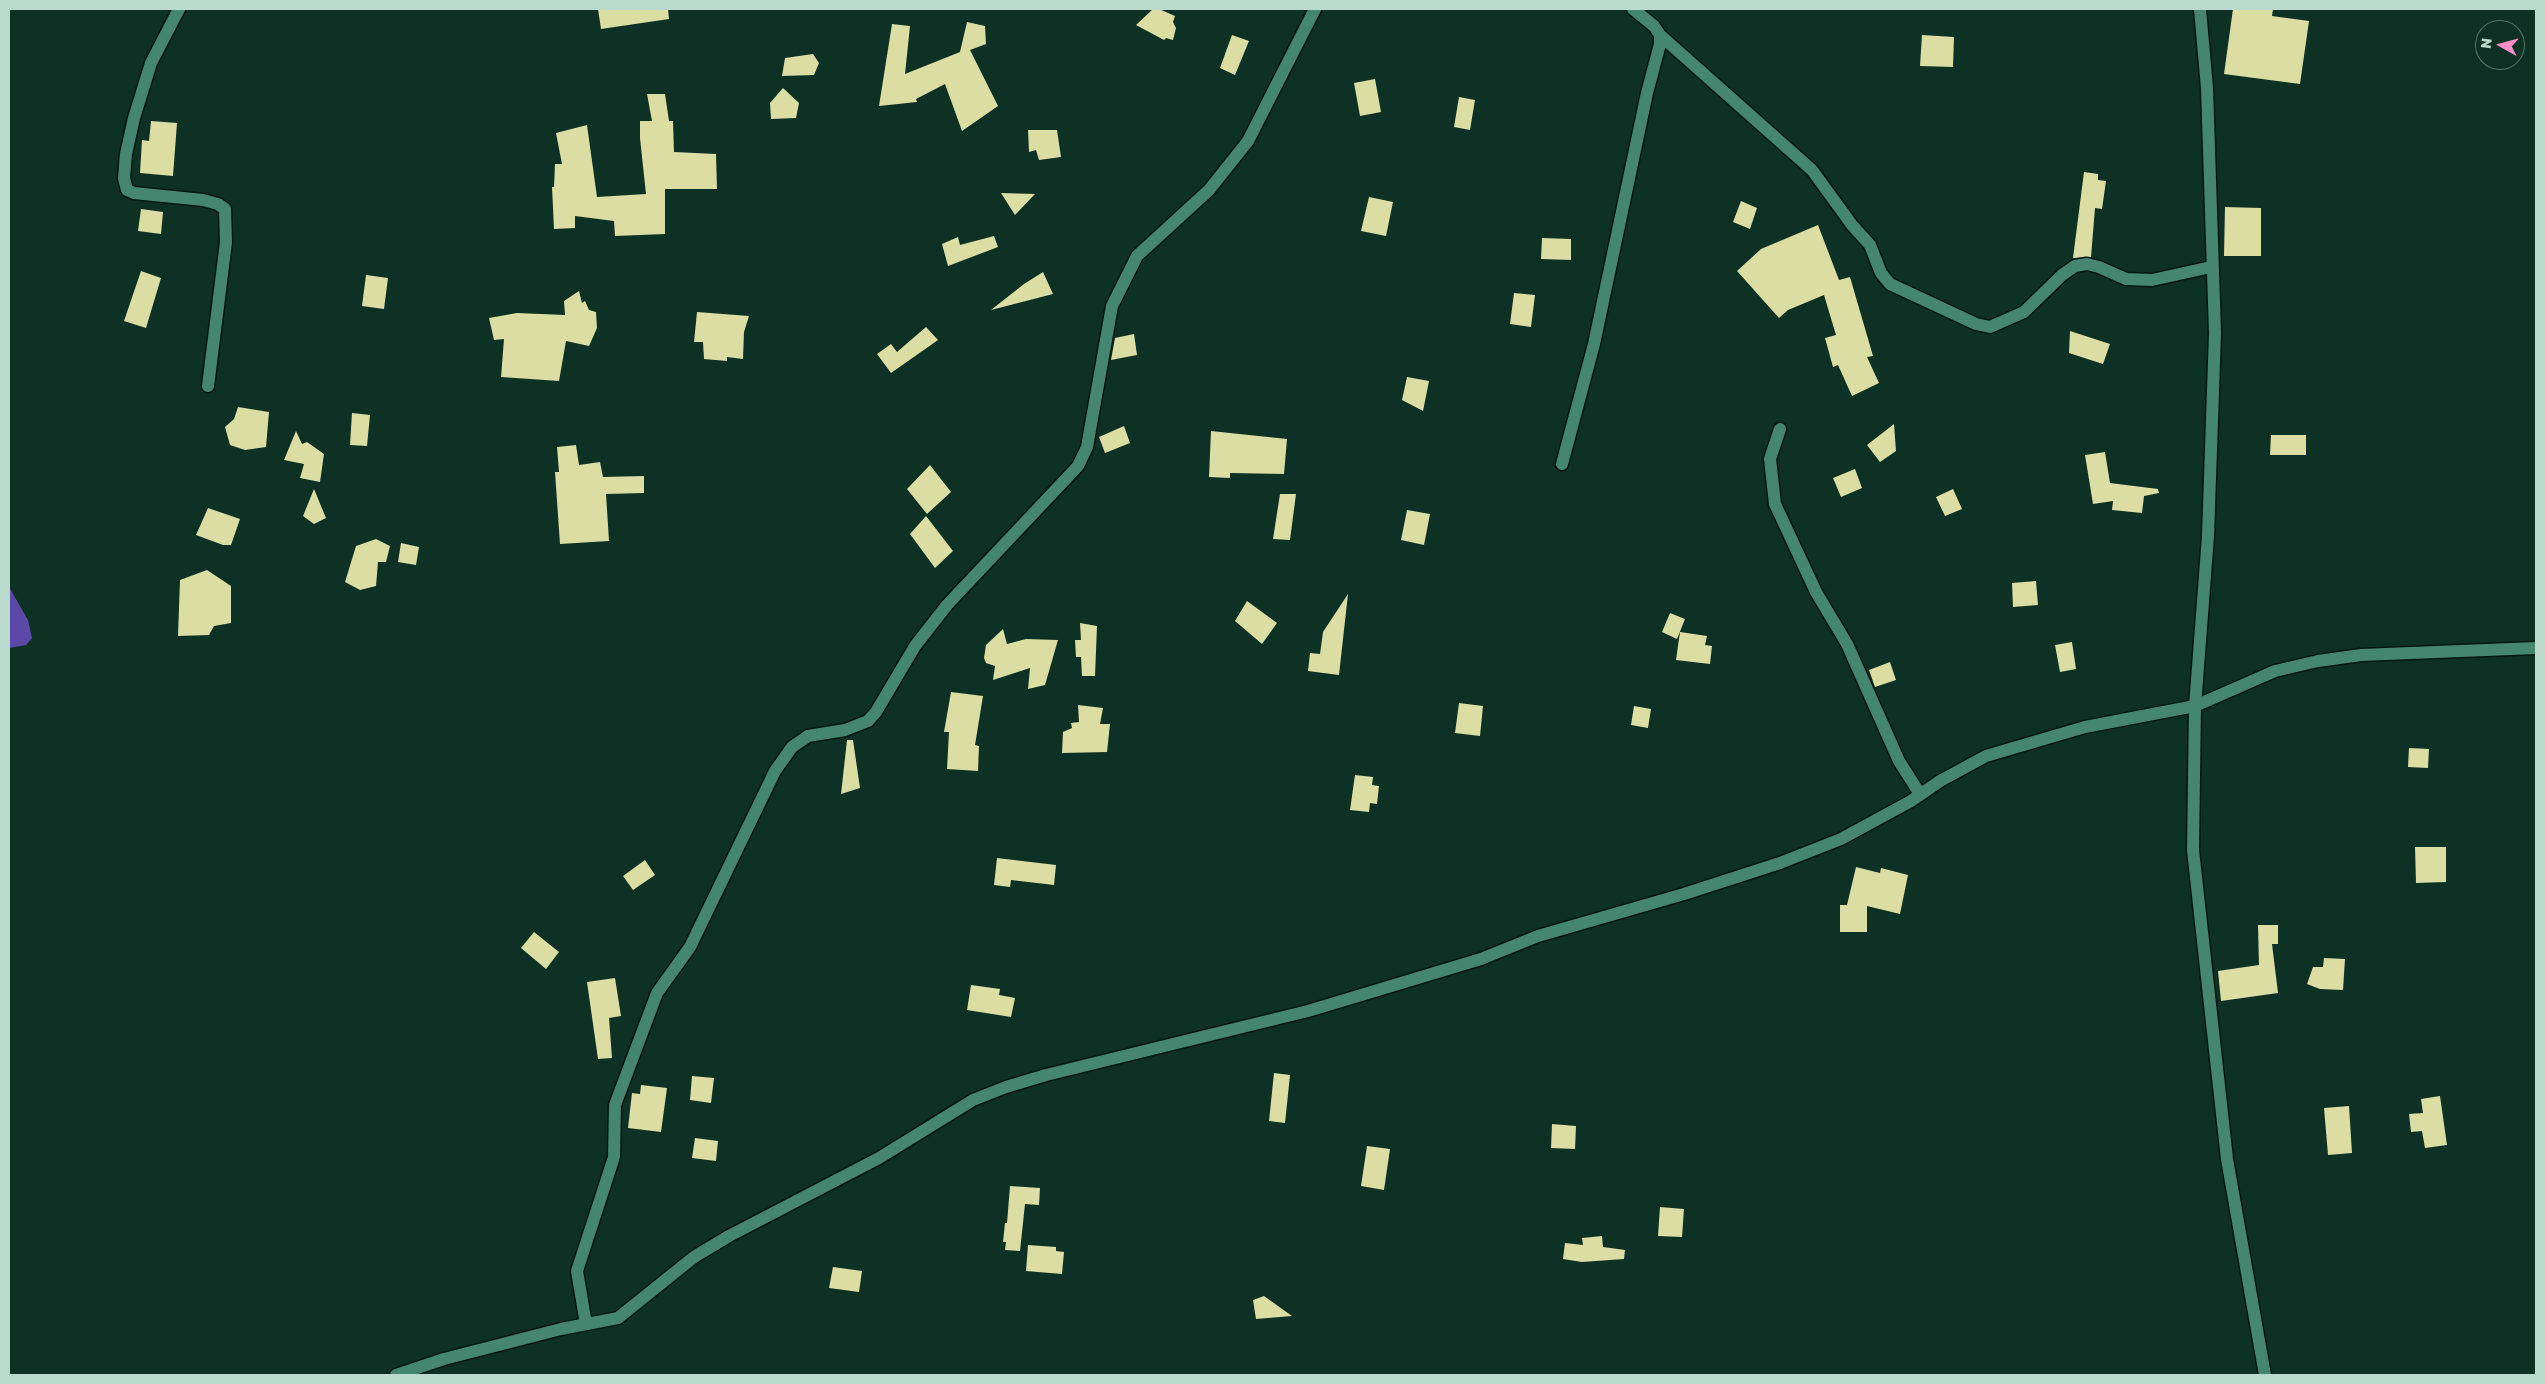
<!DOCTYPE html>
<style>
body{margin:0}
#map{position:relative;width:2545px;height:1384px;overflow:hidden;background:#0e3126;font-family:"Golos Text",sans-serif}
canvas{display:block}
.frame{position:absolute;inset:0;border:10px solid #badacd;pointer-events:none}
.north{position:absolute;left:2475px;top:20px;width:50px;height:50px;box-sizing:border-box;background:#0e3126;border:1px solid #537569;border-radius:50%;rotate:277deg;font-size:14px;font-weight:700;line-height:20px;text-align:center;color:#badacd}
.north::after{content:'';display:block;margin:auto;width:18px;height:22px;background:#fa8fc6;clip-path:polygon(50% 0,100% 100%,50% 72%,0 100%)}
</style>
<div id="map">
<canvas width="2545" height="1384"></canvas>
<div class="frame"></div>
<div class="north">N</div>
</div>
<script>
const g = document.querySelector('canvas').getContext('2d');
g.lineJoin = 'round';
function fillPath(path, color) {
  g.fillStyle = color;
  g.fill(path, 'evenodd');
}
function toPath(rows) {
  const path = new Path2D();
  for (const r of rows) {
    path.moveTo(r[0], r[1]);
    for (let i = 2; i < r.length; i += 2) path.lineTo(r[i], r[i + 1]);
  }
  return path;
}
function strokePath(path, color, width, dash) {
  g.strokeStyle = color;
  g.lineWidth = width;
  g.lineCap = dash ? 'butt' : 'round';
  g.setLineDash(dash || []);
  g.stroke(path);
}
const water = toPath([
 [9,587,28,620,32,638,26,645,9,648]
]);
const building = toPath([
 [598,9,668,9,669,19,601,29],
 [1153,9,1159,9,1175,16,1173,22,1176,28,1173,40,1166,38,1164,40,1136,25],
 [2233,9,2273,9,2272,16,2309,21,2300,84,2224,74],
 [967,22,985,26,986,44,970,50,998,106,962,131,945,84,916,99,917,102,879,106,892,24,910,26,905,74,960,52],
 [1232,35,1249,41,1235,75,1220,68],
 [1922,35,1954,37,1953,67,1920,66],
 [813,54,819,63,814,75,782,76,785,58],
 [1375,79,1381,112,1360,116,1354,83],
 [783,88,799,103,796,118,771,119,770,103],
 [647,94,665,94,669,121,673,121,674,152,716,154,717,189,665,189,665,234,615,236,614,221,575,216,575,228,554,229,552,187,554,187,555,164,562,164,556,133,587,125,597,197,646,194,640,138,640,121,652,121],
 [1459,97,1475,100,1470,130,1454,127],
 [151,121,177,123,173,176,140,173,142,140,149,141],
 [1028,130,1057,130,1061,157,1039,160,1036,150,1029,152],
 [2084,172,2098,174,2098,180,2106,181,2102,209,2095,208,2091,257,2073,258],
 [1001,193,1035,194,1015,215],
 [1369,197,1393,202,1386,236,1361,231],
 [1741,201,1757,208,1750,229,1733,222],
 [2225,207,2261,208,2261,256,2224,256],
 [141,209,163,212,161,234,138,231],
 [1818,225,1839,280,1850,277,1873,356,1867,357,1879,383,1852,396,1838,365,1833,367,1825,338,1836,335,1824,295,1788,310,1779,318,1737,271,1761,249],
 [994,236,998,247,948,266,942,244,958,237,960,245],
 [1542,238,1571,239,1571,260,1541,259],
 [141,271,161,278,146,328,124,321],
 [1043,272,1053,294,991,310,1024,284],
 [366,275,388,278,384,309,362,306],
 [579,291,582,303,585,301,589,310,596,312,597,328,589,346,566,341,559,381,501,377,504,339,494,340,489,318,517,313,565,315,564,301],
 [1514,293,1535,295,1531,327,1510,324],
 [697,312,749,316,744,332,743,359,727,357,727,361,704,359,703,342,694,342],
 [926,327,938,340,891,373,877,354,891,344,897,352],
 [2070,331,2110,344,2103,364,2069,353],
 [1134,334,1137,355,1111,360,1115,338],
 [1407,377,1429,381,1423,411,1402,400],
 [238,407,269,412,266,447,245,450,230,445,225,427,234,419],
 [352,413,370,415,367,446,350,445],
 [1894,424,1896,451,1880,462,1867,445],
 [1124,426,1130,443,1105,453,1099,437],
 [296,431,302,444,307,442,324,454,320,482,300,478,304,464,284,460],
 [1211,431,1287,439,1284,474,1230,473,1230,478,1209,477],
 [2271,435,2306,435,2306,455,2270,455],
 [576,445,579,465,600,462,603,477,644,476,644,493,606,494,609,541,560,544,555,472,559,472,557,447],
 [2105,452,2110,483,2158,489,2159,493,2144,496,2142,513,2112,510,2113,501,2093,504,2085,455],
 [930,465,951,492,927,514,907,489],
 [1855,469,1862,488,1841,497,1833,478],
 [314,489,326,518,314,524,303,516],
 [1953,489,1962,509,1945,516,1936,497],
 [1280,494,1296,494,1290,540,1273,539],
 [208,508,240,519,231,545,223,545,196,535],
 [1407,510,1430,514,1424,545,1401,540],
 [926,516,953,551,935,568,910,534],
 [376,539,390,546,386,562,378,562,376,586,360,590,345,582,356,546],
 [401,543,419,547,416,565,398,562],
 [207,570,231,586,231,623,214,626,209,635,178,636,180,580],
 [2036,581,2038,605,2013,607,2012,583],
 [1348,594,1339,675,1308,671,1310,653,1320,654,1323,632],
 [1247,601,1277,623,1262,644,1235,621],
 [1670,613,1685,619,1677,639,1662,632],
 [1080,623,1097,626,1095,676,1082,676,1081,657,1076,657,1075,640,1081,640],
 [1003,629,1007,644,1026,639,1058,640,1045,685,1028,689,1030,668,993,680,995,666,986,663,984,658,986,645],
 [1680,632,1707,636,1705,645,1712,646,1710,664,1676,660],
 [2072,642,2076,669,2060,672,2055,645],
 [1890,662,1896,680,1875,687,1869,670],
 [951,692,983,696,975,745,979,746,978,771,947,769,949,732,944,732],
 [1459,703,1483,706,1480,736,1455,733],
 [1078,705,1103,708,1100,724,1110,724,1107,752,1062,753,1063,732,1072,728,1071,723,1079,722],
 [1634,706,1651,709,1648,728,1631,725],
 [847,740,853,740,860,788,841,794],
 [2409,748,2429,749,2428,768,2408,767],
 [1355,775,1373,777,1372,785,1379,786,1377,804,1370,803,1369,812,1350,810],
 [2415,847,2446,847,2446,882,2416,883],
 [997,858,1056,865,1054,885,1011,880,1010,887,994,885],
 [645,860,655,875,633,890,623,876],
 [1856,867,1880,873,1881,868,1908,875,1900,914,1867,906,1867,932,1840,932,1840,905,1847,905],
 [2258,925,2278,925,2278,944,2272,944,2278,993,2221,1001,2218,971,2259,965],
 [534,932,559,952,546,969,521,948],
 [2324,958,2345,959,2343,990,2320,989,2307,984,2313,967,2323,967],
 [615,978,621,1016,609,1018,612,1058,598,1059,587,982],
 [971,985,1000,989,999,995,1015,998,1011,1017,967,1010],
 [1274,1073,1290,1075,1285,1123,1269,1121],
 [692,1076,714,1078,711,1103,690,1100],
 [641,1085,667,1088,661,1132,628,1128,632,1093,640,1094],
 [2440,1096,2447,1145,2425,1148,2422,1131,2411,1132,2409,1114,2423,1113,2421,1099],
 [2349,1106,2352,1153,2328,1155,2324,1108],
 [1552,1124,1576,1126,1575,1149,1551,1148],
 [695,1138,718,1141,716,1161,692,1158],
 [1367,1146,1390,1149,1384,1190,1361,1186],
 [1010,1186,1040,1188,1039,1205,1025,1204,1020,1251,1005,1250,1006,1242,1003,1242,1005,1223,1007,1223],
 [1660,1207,1684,1209,1682,1237,1658,1236],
 [1602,1236,1603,1247,1625,1250,1624,1259,1582,1262,1563,1259,1565,1243,1583,1245,1582,1238],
 [1028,1245,1056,1247,1056,1251,1064,1252,1062,1274,1026,1271],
 [833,1267,862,1271,859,1292,829,1288],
 [1264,1296,1292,1316,1256,1319,1253,1300]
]);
const street = toPath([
 [179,9,151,63,134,118,126,154,124,178,127,190,134,193,203,200,218,204,225,209,226,242,208,386],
 [2200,9,2207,88,2215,333,2208,536,2195,706,2193,850,2227,1159,2265,1375],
 [1660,35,1812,170,1852,225,1870,245,1881,273,1890,284,1976,324,1990,327,2024,312,2062,275,2075,266,2087,264,2099,267,2126,279,2152,280,2211,267],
 [1780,429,1770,459,1775,504,1816,592,1847,644,1899,761,1920,794],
 [1562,464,1594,344,1647,93,1660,44,1660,35,1654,26,1633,9],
 [586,1324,577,1271,614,1157,615,1105,657,993,690,947,775,771,792,747,808,736,845,730,868,721,876,712,915,646,947,605,1078,466,1087,447,1112,306,1137,256,1209,190,1248,141,1315,9],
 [396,1375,444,1359,561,1329,618,1318,694,1257,729,1236,879,1158,973,1100,1006,1087,1046,1075,1308,1011,1481,959,1538,936,1684,894,1780,863,1841,839,1911,801,1940,781,1986,756,2085,727,2195,706,2275,671,2318,661,2361,655,2536,648]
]);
fillPath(water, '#5b48a7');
fillPath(building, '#dcdda2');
strokePath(street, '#031710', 15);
strokePath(street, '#458670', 12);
</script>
